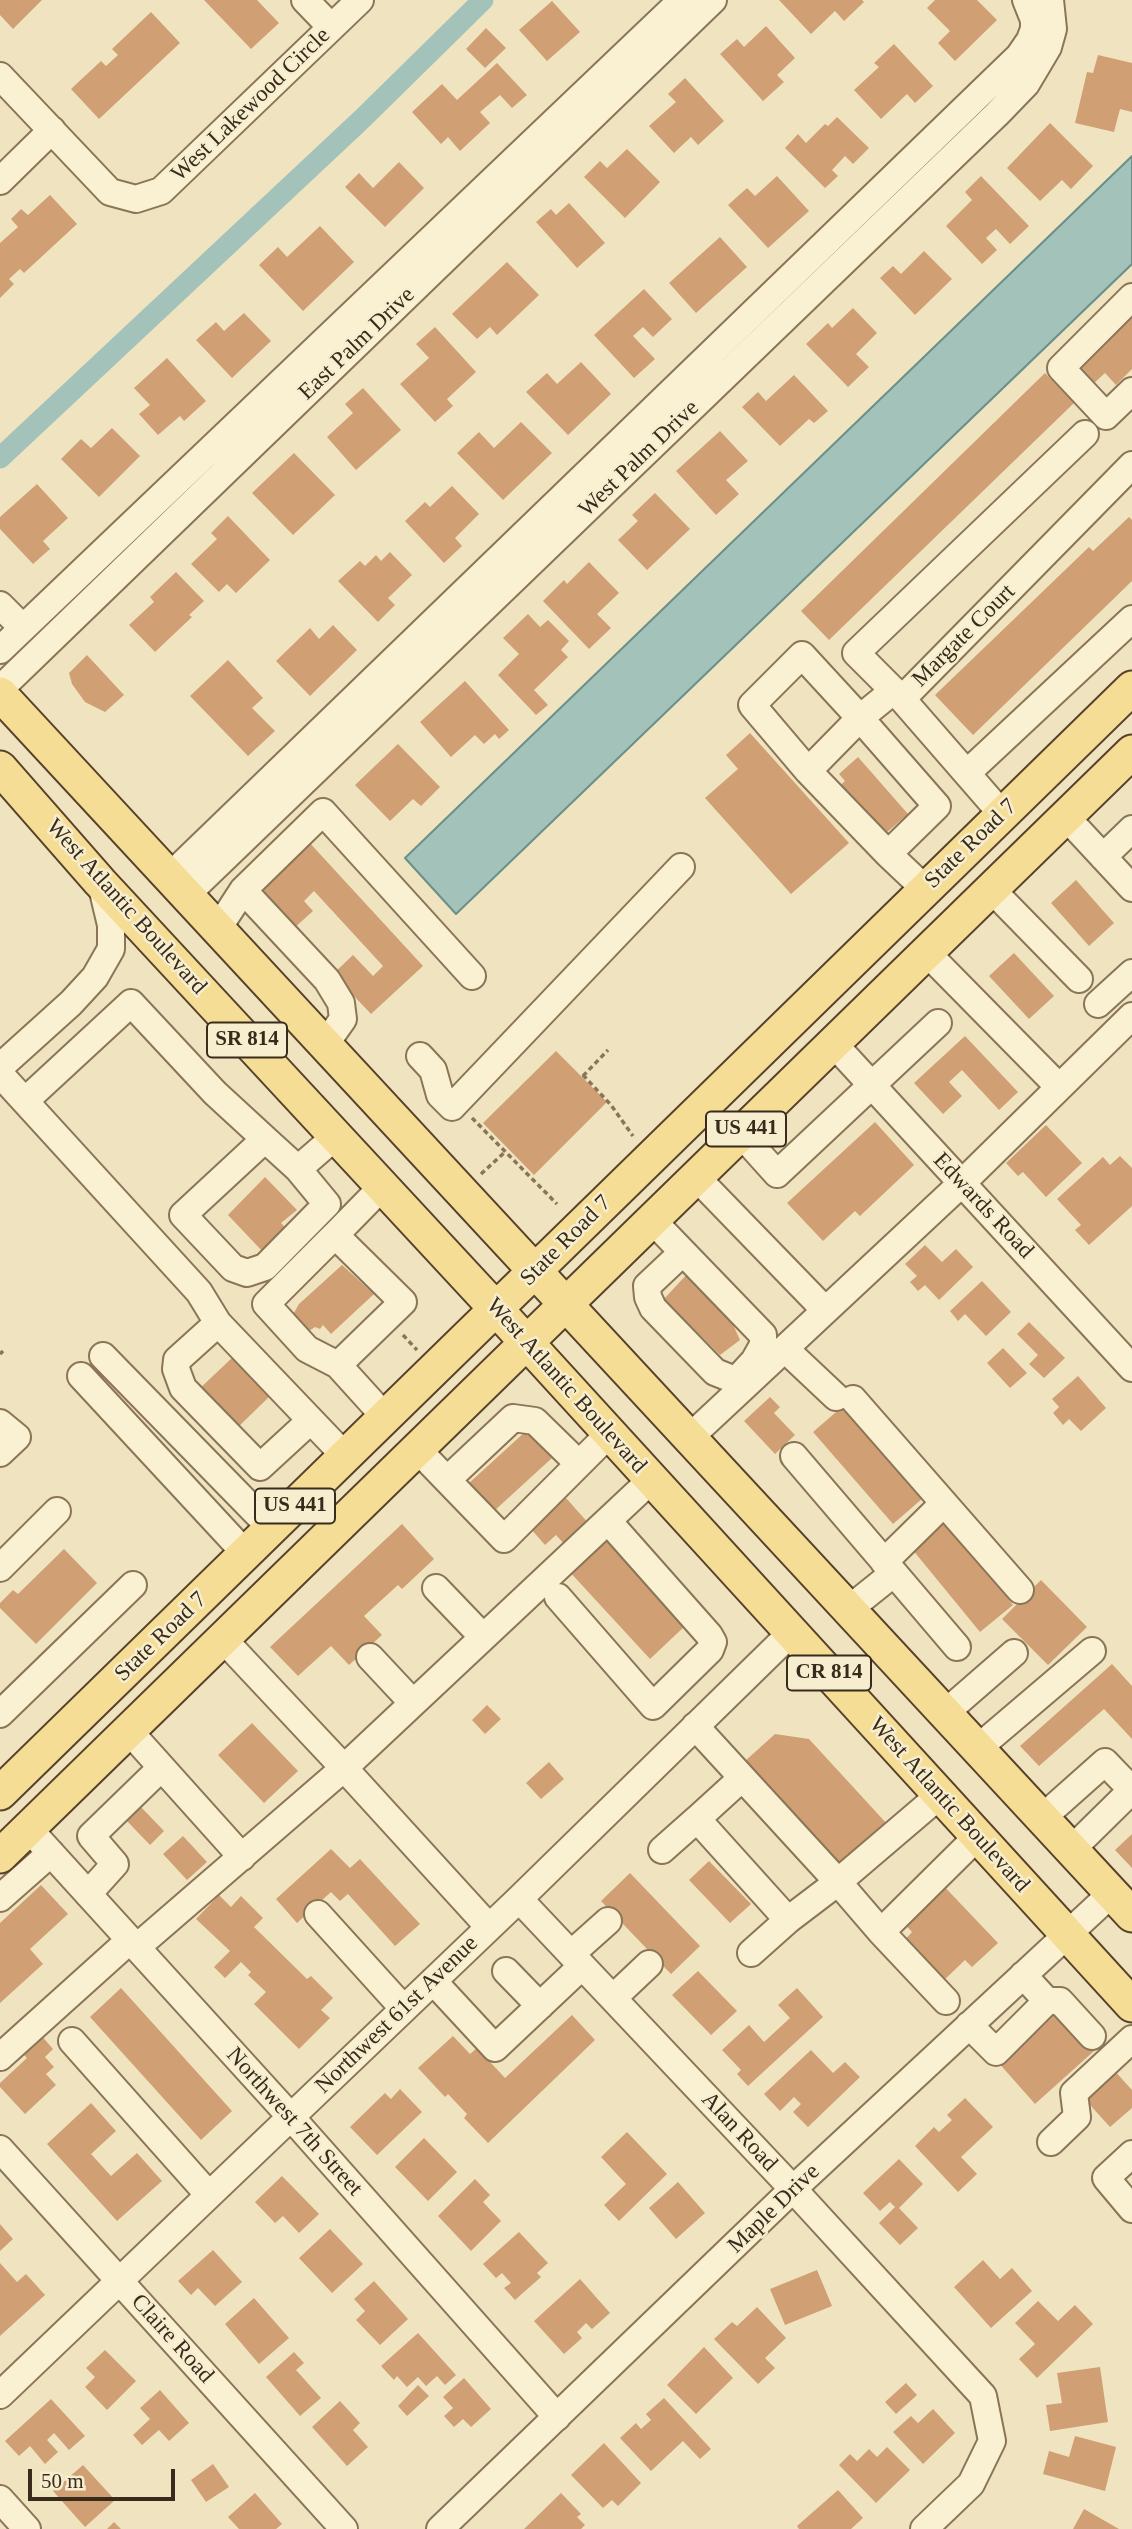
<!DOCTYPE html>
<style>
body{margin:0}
#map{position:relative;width:1132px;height:2529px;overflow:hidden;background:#f0e4c0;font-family:"Times New Roman",serif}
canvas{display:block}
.scale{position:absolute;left:28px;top:2469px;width:147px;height:32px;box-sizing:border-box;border:4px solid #392b1c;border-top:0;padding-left:9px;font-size:21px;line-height:24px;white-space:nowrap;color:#392b1c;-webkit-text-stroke:5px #f7eed0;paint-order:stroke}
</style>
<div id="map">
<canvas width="1132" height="2529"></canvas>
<div class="scale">50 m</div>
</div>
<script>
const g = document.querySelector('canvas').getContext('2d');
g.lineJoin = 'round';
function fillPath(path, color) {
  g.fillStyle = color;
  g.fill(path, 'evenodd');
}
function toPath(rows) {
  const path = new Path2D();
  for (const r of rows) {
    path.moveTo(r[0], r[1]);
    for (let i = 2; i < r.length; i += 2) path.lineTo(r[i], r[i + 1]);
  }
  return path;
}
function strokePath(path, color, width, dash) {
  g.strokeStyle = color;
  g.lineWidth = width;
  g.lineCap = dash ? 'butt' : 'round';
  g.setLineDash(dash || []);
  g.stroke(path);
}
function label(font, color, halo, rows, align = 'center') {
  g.font = font + ' "Times New Roman",serif';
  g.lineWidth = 5;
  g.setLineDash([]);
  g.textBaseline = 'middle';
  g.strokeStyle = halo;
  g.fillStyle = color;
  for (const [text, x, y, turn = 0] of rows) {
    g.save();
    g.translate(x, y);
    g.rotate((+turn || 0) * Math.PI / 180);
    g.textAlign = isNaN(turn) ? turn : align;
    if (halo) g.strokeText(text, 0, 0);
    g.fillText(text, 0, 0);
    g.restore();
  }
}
const water = toPath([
 [1132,156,1132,264,456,914,405,858,1132,156]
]);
const canal = toPath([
 [0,458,362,119,483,0]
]);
const building = toPath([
 [0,0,42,0,13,29,0,15],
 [204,0,257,0,279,23,251,49],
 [779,0,862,0,864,2,844,21,835,11,811,34],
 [935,0,977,0,997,20,955,61,938,43,950,31,927,8],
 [552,1,580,32,547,61,519,30],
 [151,12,180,43,99,119,71,89,101,61,106,66,118,55,112,49],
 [766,26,795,58,777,75,784,82,763,101,720,54,737,39,744,47],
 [486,28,506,48,485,68,466,49],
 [894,44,933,86,915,103,907,94,881,119,854,90,879,67,874,63],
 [1098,55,1132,63,1132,112,1120,109,1114,132,1075,123,1087,72,1093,73],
 [497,63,527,95,512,108,500,95,480,112,490,123,460,151,448,137,441,144,412,112,442,84,457,100],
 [685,78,724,121,698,145,691,137,674,153,649,126,676,102,668,94],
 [837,117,869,148,853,164,845,156,832,170,838,176,825,188,785,148,798,134,806,143,825,124,828,126],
 [1050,123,1093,166,1071,189,1062,180,1040,201,1007,168],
 [627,149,660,182,625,218,584,177,600,161,607,168],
 [399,162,424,188,385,227,345,187,359,173,373,188],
 [777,176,809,211,768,248,728,205,747,188,755,196],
 [981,176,1029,226,1010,244,996,229,986,238,997,250,982,264,946,226,972,200,965,192],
 [50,195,77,224,24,273,20,269,9,279,14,284,0,298,0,243,18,227,11,219,21,209,28,215],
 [569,203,605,243,577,268,536,222,551,209,556,215],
 [320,226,354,262,303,311,259,265,278,247,287,257],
 [720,237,747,267,696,313,669,283],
 [924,251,952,279,915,315,880,278,893,266,901,274],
 [507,262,539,295,497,335,490,327,477,339,452,314],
 [644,289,672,319,653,337,643,327,633,336,655,359,634,378,594,335],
 [1132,306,1132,369,1116,385,1105,373,1092,385,1072,363],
 [853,308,877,333,856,354,869,367,848,387,806,344,828,323,832,328],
 [244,313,271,341,232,378,196,340,216,322,224,331],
 [435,327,476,372,447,399,453,406,435,422,400,384,429,358,416,344],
 [167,358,206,401,184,421,180,416,158,435,139,414,150,405,134,388],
 [581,362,611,394,568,435,526,392,547,373,557,384],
 [1045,373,1074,403,829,640,801,611],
 [794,375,828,411,814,423,809,419,780,446,742,407,758,392,766,401],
 [363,388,401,430,356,470,327,437,353,413,345,404],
 [521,422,552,453,503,500,457,453,479,432,494,448],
 [112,428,140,456,99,497,61,459,81,439,91,448],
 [720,431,748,461,726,480,739,494,716,515,676,471],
 [294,453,335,495,293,535,252,493],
 [37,484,68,518,43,541,50,549,33,564,0,529,0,517],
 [452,486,479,514,455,538,462,546,444,563,405,521,425,502,430,507],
 [655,493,690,529,647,570,618,540,638,521,632,515],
 [228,516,270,560,236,593,227,584,219,592,191,564,217,539,211,533],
 [1129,517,1132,520,1132,581,973,735,935,695,1089,547,1093,551],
 [390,552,412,575,388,598,395,605,378,622,338,581,360,561,365,566,376,555,381,561],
 [589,562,619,593,597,614,611,628,589,649,543,601,564,580,567,584],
 [176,572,204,601,189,615,192,617,155,652,129,625,154,602,150,597],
 [528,614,540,627,548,620,569,641,561,650,568,657,534,690,548,705,536,715,498,675,519,654,503,638],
 [333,625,357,650,310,696,276,661,310,628,319,639],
 [87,655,124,695,105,712,85,702,72,684,69,673],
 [228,660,263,698,252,708,275,731,248,756,190,696],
 [465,681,509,730,499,739,495,734,484,744,475,735,451,757,420,722],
 [750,733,849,843,791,894,705,798,738,769,726,755],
 [398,744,440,787,421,806,413,799,390,821,355,785],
 [858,757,908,814,879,839,835,790,845,781,839,774],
 [307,840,423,966,371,1014,333,974,353,955,373,976,383,966,314,891,304,901,313,911,292,930,255,889],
 [1076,880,1114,923,1089,946,1051,903],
 [1014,953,1054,996,1029,1019,989,976],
 [965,1036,1018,1092,999,1110,962,1070,949,1082,962,1096,943,1114,914,1083],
 [556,1051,607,1102,534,1175,483,1123],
 [875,1122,914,1165,860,1216,855,1211,823,1241,787,1203],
 [1046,1125,1082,1163,1046,1197,1023,1172,1018,1176,1006,1163],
 [1120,1156,1132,1168,1132,1206,1089,1245,1075,1230,1081,1225,1057,1199,1103,1157,1110,1165],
 [265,1177,297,1210,281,1223,286,1228,263,1252,228,1215],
 [925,1245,942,1262,956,1249,973,1267,939,1300,925,1285,918,1291,910,1282,917,1276,905,1264],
 [342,1265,374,1294,331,1334,323,1325,320,1329,315,1327,306,1333,292,1316,299,1304],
 [689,1272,731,1320,740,1340,720,1355,664,1299],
 [982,1281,1011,1312,986,1336,965,1314,958,1321,950,1311],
 [1029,1322,1065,1358,1044,1378,1029,1364,1038,1355,1017,1334],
 [1003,1348,1027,1373,1010,1388,987,1363],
 [233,1357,270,1396,235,1430,197,1391],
 [1078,1376,1106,1408,1081,1431,1069,1419,1063,1425,1053,1413,1059,1407,1052,1399],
 [770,1397,780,1407,774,1413,795,1435,775,1454,744,1421],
 [843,1406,923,1498,893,1524,813,1432],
 [526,1431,552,1458,493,1512,468,1484],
 [566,1498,590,1525,566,1546,556,1535,545,1545,531,1529],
 [945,1521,1013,1605,980,1632,912,1549],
 [402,1524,434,1559,402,1589,398,1585,364,1616,382,1635,349,1665,331,1646,298,1676,270,1647],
 [604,1536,686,1625,650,1659,568,1570],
 [64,1549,97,1583,36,1644,0,1608,0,1603,13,1590,18,1594],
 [1041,1580,1087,1627,1048,1665,1002,1619],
 [1112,1664,1132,1686,1132,1739,1104,1709,1039,1766,1020,1746],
 [487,1705,501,1719,485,1734,472,1720],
 [252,1723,298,1771,264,1803,218,1755],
 [775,1734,809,1739,888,1825,841,1868,744,1762],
 [549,1762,564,1779,541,1799,526,1783],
 [140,1806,164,1831,150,1845,126,1820],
 [1132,1834,1132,1868,1115,1850],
 [183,1836,207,1862,187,1880,163,1854],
 [331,1849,350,1868,360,1859,420,1924,395,1946,348,1894,340,1901,331,1892,297,1923,276,1899],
 [709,1861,751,1904,730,1923,689,1880],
 [630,1873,700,1946,671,1974,601,1901],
 [938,1880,998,1943,972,1967,965,1960,940,1984,901,1944,912,1932,899,1918],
 [41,1885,68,1914,30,1949,43,1964,0,2003,0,1923],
 [219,1895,231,1907,241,1896,263,1918,254,1927,307,1979,311,1976,333,1998,321,2010,330,2018,299,2049,254,2004,266,1992,248,1975,251,1972,241,1962,225,1978,214,1967,230,1951,196,1919],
 [698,1971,737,2011,711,2035,672,1995],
 [121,1988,232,2111,201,2140,90,2017],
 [797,1988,823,2017,748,2086,737,2074,741,2070,722,2050,749,2025,764,2042,790,2018,778,2005],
 [1056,2008,1094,2051,1035,2104,997,2061],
 [572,2015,595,2040,488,2143,464,2118,467,2114,448,2094,445,2097,418,2068,453,2036,470,2054,477,2048,505,2078],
 [40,2034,53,2049,45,2057,54,2067,46,2074,56,2085,25,2114,0,2087,0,2083,27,2058,21,2052],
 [811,2050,833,2073,845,2062,860,2077,808,2127,793,2112,801,2104,794,2097,780,2111,764,2094],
 [1112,2068,1132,2090,1132,2108,1110,2127,1081,2095],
 [400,2089,422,2112,377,2155,350,2127,385,2093,391,2099],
 [965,2098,993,2127,961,2157,977,2174,958,2192,915,2146,934,2127,939,2132,952,2120,947,2115],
 [91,2103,116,2131,91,2154,111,2176,137,2153,162,2181,117,2221,47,2144],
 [627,2132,667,2174,619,2221,604,2205,626,2184,601,2157],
 [424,2138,457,2172,428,2201,395,2167],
 [899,2159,923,2184,899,2208,918,2228,900,2245,879,2223,895,2207,890,2202,880,2211,863,2193],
 [282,2176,319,2214,299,2233,283,2216,275,2223,255,2202],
 [475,2179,490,2195,483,2202,501,2221,471,2251,438,2216],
 [678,2182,705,2213,676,2239,649,2208],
 [0,2224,13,2239,0,2251],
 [330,2229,363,2264,332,2293,299,2258],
 [519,2232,548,2263,537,2273,541,2277,515,2300,504,2288,511,2283,502,2273,496,2278,483,2264],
 [213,2250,242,2282,215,2306,198,2288,191,2295,178,2281],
 [983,2260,1000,2279,1012,2268,1032,2291,991,2328,954,2287],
 [0,2263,17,2282,26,2274,45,2295,0,2336],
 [817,2270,832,2306,785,2325,770,2289],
 [580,2279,610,2313,592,2329,586,2323,577,2332,582,2338,564,2354,534,2321],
 [374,2281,408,2319,380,2345,356,2320,365,2311,354,2299],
 [254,2298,289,2338,259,2364,225,2324],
 [1038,2301,1058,2321,1075,2305,1093,2324,1037,2378,1019,2359,1035,2344,1015,2323],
 [757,2307,786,2338,765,2358,775,2368,758,2384,714,2339,732,2322,737,2326],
 [418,2333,456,2375,445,2385,437,2376,426,2386,418,2377,407,2387,397,2376,394,2380,381,2366],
 [704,2347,733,2378,696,2414,667,2385],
 [105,2350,136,2381,107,2410,85,2387,95,2377,86,2368],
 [294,2352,304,2363,296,2370,321,2398,300,2416,266,2377],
 [1100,2367,1108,2422,1050,2431,1046,2405,1062,2403,1057,2373],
 [464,2378,491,2409,471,2427,463,2419,454,2427,444,2416,453,2408,443,2397],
 [906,2383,917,2395,896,2414,885,2402],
 [418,2385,429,2396,407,2416,398,2406],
 [160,2390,189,2423,169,2441,159,2430,142,2445,133,2435,150,2419,140,2408],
 [664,2398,711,2449,700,2459,683,2441,651,2471,620,2438,636,2423,641,2429,651,2420,646,2414],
 [51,2399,85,2436,69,2450,54,2433,47,2440,58,2452,45,2464,30,2446,19,2456,5,2441],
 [340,2401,360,2423,353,2430,368,2447,347,2466,312,2427],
 [933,2409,955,2433,923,2464,893,2432,911,2416,918,2423],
 [1075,2436,1116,2447,1105,2491,1043,2474,1049,2451,1069,2457],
 [604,2443,641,2483,618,2506,612,2500,603,2508,571,2475],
 [887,2447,910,2470,876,2503,839,2465,850,2454,857,2461,869,2449,877,2457],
 [213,2464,229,2487,206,2502,191,2480],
 [83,2465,115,2500,85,2527,53,2491],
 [838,2490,863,2518,851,2529,799,2529,797,2526],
 [255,2493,282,2524,276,2529,239,2529,228,2517],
 [561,2493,581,2514,577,2517,585,2525,581,2529,524,2529],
 [1084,2509,1119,2529,1073,2529],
 [114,2522,121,2529,107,2529]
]);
const path = toPath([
 [583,1075,611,1105,633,1136],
 [583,1076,608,1050],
 [472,1118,557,1204],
 [481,1174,505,1152],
 [403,1335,417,1350],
 [0,1354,3,1351]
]);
const minor = toPath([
 [305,0,331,27],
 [0,76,110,192,136,199,161,191,360,0],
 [0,181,52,130],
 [1132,297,1061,368,1106,416,1132,391],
 [0,605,23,628],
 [0,650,682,0],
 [0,689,713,0],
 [893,691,860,718,808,771,752,705,802,655,860,718,937,806,888,854,925,889],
 [902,699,856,653,1085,434],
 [808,771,888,854],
 [967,773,1132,619],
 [1002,814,902,699,1132,465],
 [1066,817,1132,888],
 [1103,857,1132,829],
 [168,878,1019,56,1030,40,1034,29,1034,20,1026,0],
 [991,889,1079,979],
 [243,890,327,980,341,1003,343,1019,324,1046],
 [185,896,997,114,1026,84,1048,47,1053,29,1050,0],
 [217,930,243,890,323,812,472,976],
 [926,952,1059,1087],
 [1098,1004,1132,973],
 [833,1043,1132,1368],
 [420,1056,433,1070,440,1095,452,1107,681,867],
 [0,1067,71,1003,95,977,111,949,111,925,101,883],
 [0,1074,199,1292,218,1323],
 [25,1101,131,1003,215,1093,265,1139],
 [741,1134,777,1174,938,1023],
 [298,1169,327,1204,265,1267,247,1273,233,1268,183,1215,265,1139,298,1169,336,1136],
 [696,1177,825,1310],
 [652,1220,763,1335,763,1345,754,1361,742,1374],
 [335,1235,383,1186],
 [682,1253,647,1286,648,1297,653,1308,715,1372,730,1378],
 [785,1349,836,1397],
 [103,1356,272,1529],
 [338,1365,403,1302,335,1235,266,1304,307,1349,338,1365,386,1418],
 [81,1376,246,1554],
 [853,1399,1020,1590],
 [310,1421,260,1467,183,1388,176,1369,177,1360,218,1323,346,1457],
 [0,1423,17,1437,0,1453],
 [689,1438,962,1183,1132,1016],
 [417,1449,504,1539,609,1434],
 [794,1456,894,1573],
 [447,1480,513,1418,535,1421,578,1463],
 [884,1562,944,1503],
 [0,1568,57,1511],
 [436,1588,483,1637],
 [558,1597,653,1706,710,1650,713,1642,709,1635,608,1521],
 [849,1609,894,1573,957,1647],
 [370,1657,413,1703],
 [945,1713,1014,1653],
 [0,1714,133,1585],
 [695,1726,838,1882,881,1932],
 [129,1731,242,1857],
 [978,1748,1092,1651],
 [1042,1818,1105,1762,1132,1790],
 [697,1819,742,1778],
 [29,1829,290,2116,557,2417],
 [1072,1849,1132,1790],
 [662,1850,697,1819,788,1920,838,1882,940,1795],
 [88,1894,115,1864,91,1836,161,1768],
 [0,1898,51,1853],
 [519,1899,793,2189,983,2396,992,2441,971,2484,924,2529],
 [318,1914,404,2009],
 [489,1927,344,1768,651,1480],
 [137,1947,344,1768,223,1639],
 [751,1953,788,1920],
 [571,1954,608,1921],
 [506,1971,540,2006],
 [433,1981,495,2048,582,1966],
 [613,1998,649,1964],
 [946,2001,881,1932,978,1836],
 [1047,2001,1060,2001,1092,2036],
 [969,2025,996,2052,1047,2001,1023,1975],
 [72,2041,209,2195],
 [0,2057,130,1940],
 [1051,2142,1077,2117,1074,2093,1132,2039],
 [0,2149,344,2529],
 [1132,2154,1106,2178,1132,2209],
 [0,2395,519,1899,792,1632],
 [0,2499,27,2529],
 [440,2529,793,2189,1112,1893]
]);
const major = toPath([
 [0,694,1132,1915],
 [0,768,100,882,497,1310,1132,2005],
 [0,1793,1132,688],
 [0,1856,1132,752]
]);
const shields = [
 [247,1040,80],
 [746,1129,80],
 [295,1506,80],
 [829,1673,84]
];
const shieldNames = [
 ["SR 814",247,1040],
 ["US 441",746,1129],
 ["US 441",295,1506],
 ["CR 814",829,1673]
];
const streetNames = [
 ["West Lakewood Circle",251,105,-44],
 ["East Palm Drive",357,344,-44],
 ["West Palm Drive",639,459,-44],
 ["Margate Court",964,636,-45],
 ["State Road 7",971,844,-44],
 ["West Atlantic Boulevard",126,907,48],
 ["Edwards Road",983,1206,47],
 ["State Road 7",566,1241,-45],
 ["West Atlantic Boulevard",566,1386,48],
 ["State Road 7",161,1637,-44],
 ["West Atlantic Boulevard",949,1805,48],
 ["Northwest 61st Avenue",397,2015,-44],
 ["Northwest 7th Street",294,2122,48],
 ["Alan Road",739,2132,47],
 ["Maple Drive",774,2209,-44],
 ["Claire Road",172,2339,48]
];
fillPath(water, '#a3c2ba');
strokePath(water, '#6a9089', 2);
strokePath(canal, '#a3c2ba', 21);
fillPath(building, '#d09f73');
strokePath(minor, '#8a7557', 30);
strokePath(major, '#57422b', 37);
strokePath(path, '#8a7557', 3.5, [5, 3.5]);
strokePath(minor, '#faf1d3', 26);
strokePath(major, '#f6dd95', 33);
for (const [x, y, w] of shields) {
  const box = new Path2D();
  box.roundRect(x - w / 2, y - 17.5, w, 35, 5);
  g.fillStyle = '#f7eed0';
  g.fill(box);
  strokePath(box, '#392b1c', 2);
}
label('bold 21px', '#392b1c', null, shieldNames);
label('23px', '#392b1c', '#f7eed0', streetNames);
</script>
